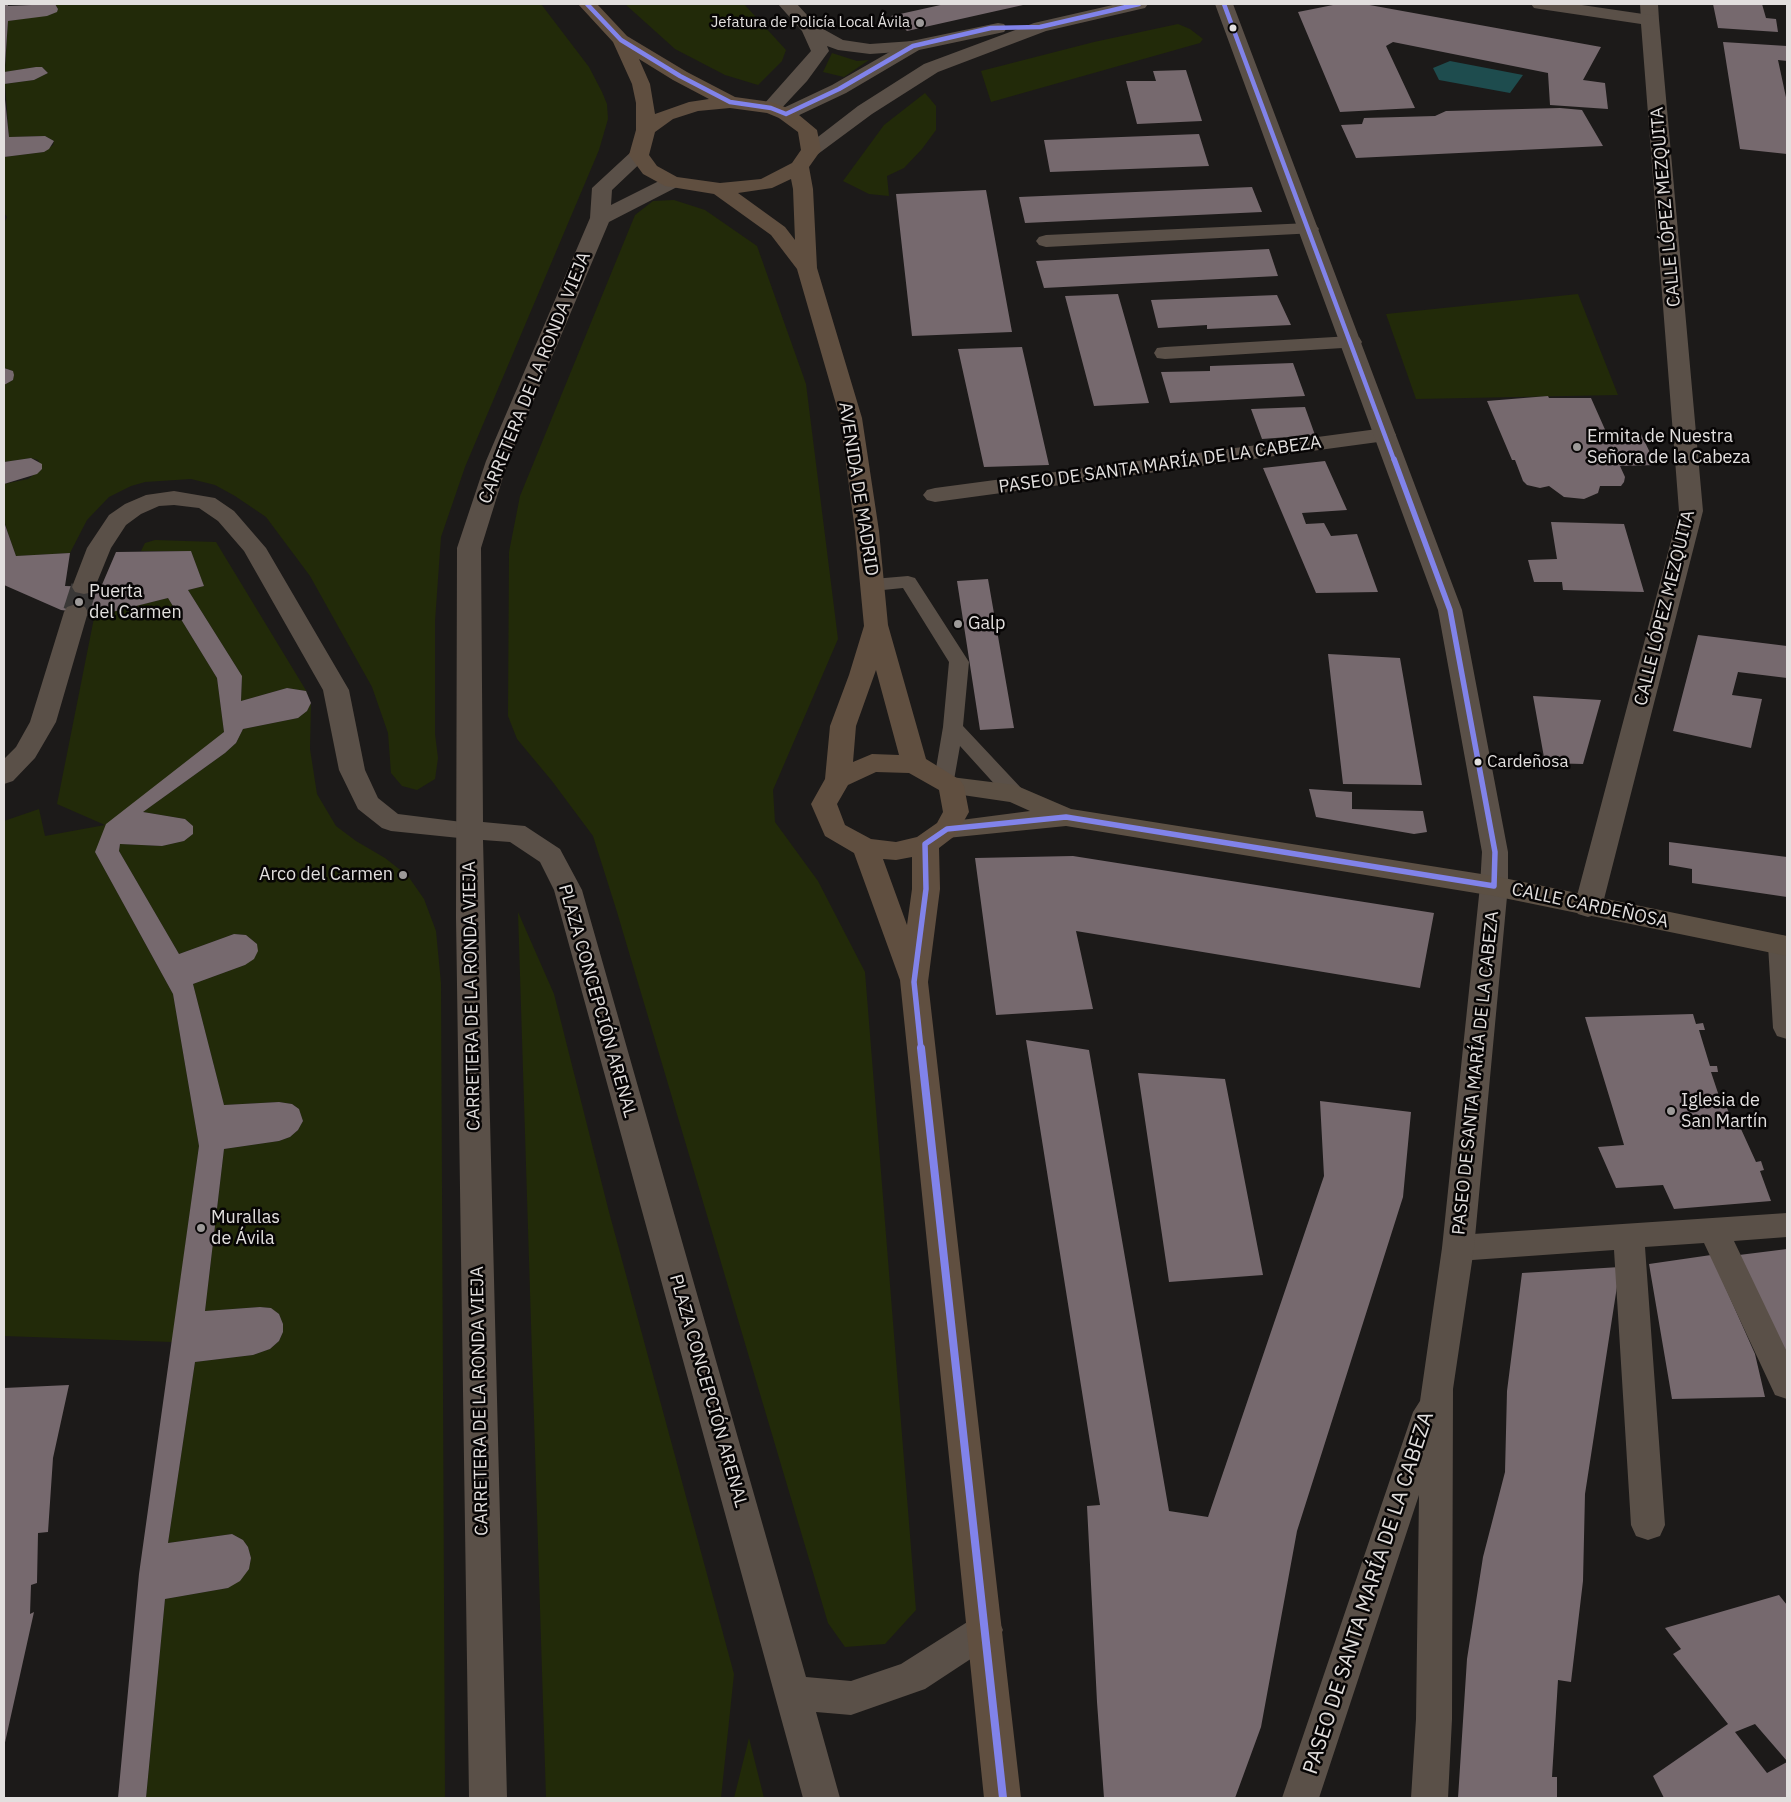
<!DOCTYPE html>
<meta charset="utf-8">
<style>
body{margin:0}
#map{position:relative;width:1791px;height:1802px;overflow:hidden;background:#1c1a19;font-family:"IBM Plex Sans",sans-serif}
canvas{display:block}
.frame{position:absolute;inset:0;border:5px solid #e2dfde;pointer-events:none}
</style>
<div id="map">
<canvas width="1791" height="1802"></canvas>
<div class="frame"></div>
</div>
<script>
const g = document.querySelector('canvas').getContext('2d');
g.lineJoin = 'round';
function fillPath(path, color) {
  g.fillStyle = color;
  g.fill(path, 'evenodd');
}
function toPath(rows) {
  const path = new Path2D();
  for (const r of rows) {
    path.moveTo(r[0], r[1]);
    for (let i = 2; i < r.length; i += 2) path.lineTo(r[i], r[i + 1]);
  }
  return path;
}
function strokePath(path, color, width, dash) {
  g.strokeStyle = color;
  g.lineWidth = width;
  g.lineCap = dash ? 'butt' : 'round';
  g.setLineDash(dash || []);
  g.stroke(path);
}
function label(font, color, halo, rows, align = 'center') {
  g.font = font + ' "IBM Plex Sans",sans-serif';
  g.lineWidth = 5;
  g.setLineDash([]);
  g.textBaseline = 'middle';
  g.strokeStyle = halo;
  g.fillStyle = color;
  for (const [text, x, y, turn = 0] of rows) {
    g.save();
    g.translate(x, y);
    g.rotate((+turn || 0) * Math.PI / 180);
    g.textAlign = isNaN(turn) ? turn : align;
    if (halo) g.strokeText(text, 0, 0);
    g.fillText(text, 0, 0);
    g.restore();
  }
}
const green = toPath([
 [55,4,541,4,589,67,602,92,607,104,608,119,599,150,465,467,441,537,435,621,435,734,438,758,435,779,417,790,402,786,391,773,388,733,372,687,310,576,266,517,235,496,215,485,191,479,145,482,131,486,109,497,87,520,70,553,16,556,4,521,4,484,28,479,42,469,38,460,31,458,4,462,4,385,13,380,13,371,4,368,4,223,7,217,4,213,4,157,44,152,53,145,54,141,45,136,9,137,5,84,34,80,48,73,42,67,36,67,5,72,8,21,53,14,58,9],
 [625,4,744,4,786,50,782,61,758,85,725,75,675,49],
 [1178,24,1190,29,1203,39,1200,43,991,102,981,71,1094,42],
 [832,53,857,61,869,60,844,77,823,72],
 [925,93,936,106,936,130,922,149,904,168,887,176,889,196,869,194,843,181,884,125],
 [674,200,705,210,757,246,806,384,838,639,773,790,775,822,818,881,865,972,916,1610,885,1644,845,1647,828,1623,617,912,593,836,552,781,517,739,508,716,509,552,520,496,635,215,653,201],
 [1578,294,1618,395,1416,399,1386,314],
 [155,540,216,542,310,697,306,691,287,688,241,701,242,676,188,590,204,586,191,551,141,551,145,543],
 [168,598,217,678,224,732,95,852,173,994,199,1146,172,1342,4,1336,4,821,39,809,45,836,105,825,57,804,95,613,104,614],
 [311,703,310,749,317,794,336,826,356,841,385,858,408,876,424,899,436,931,441,983,445,1798,146,1798,165,1599,228,1588,249,1569,251,1558,248,1547,243,1540,232,1534,168,1543,195,1362,253,1355,270,1349,279,1341,283,1332,283,1324,279,1314,270,1308,260,1307,205,1311,224,1149,279,1141,290,1137,298,1130,303,1121,299,1109,292,1104,279,1102,224,1105,193,984,245,965,257,944,246,935,234,934,179,954,119,851,120,844,162,846,184,841,193,834,193,826,185,819,143,812,225,753,236,743,243,729,298,718,307,711],
 [518,912,554,994,609,1212,734,1674,721,1798,546,1798],
 [749,1738,764,1798,734,1798]
]);
const water = toPath([
 [1450,61,1523,75,1510,93,1439,80,1433,68]
]);
const building = toPath([
 [4,4,8,4,8,6,55,4,58,9,57,12,47,16,8,21,5,65],
 [945,4,1023,4,1023,5,907,31,891,16],
 [1338,4,1364,4,1601,47,1583,80,1605,83,1608,109,1550,105,1548,73,1393,42,1386,46,1415,108,1340,112,1298,12],
 [1713,4,1762,4,1766,18,1776,19,1778,32,1718,28],
 [1723,42,1787,46,1787,61,1778,60,1787,102,1787,154,1740,149],
 [36,67,42,67,48,73,34,80,4,84,4,72],
 [1186,70,1202,121,1137,124,1126,81,1156,81,1153,71],
 [4,90,9,137,45,136,54,141,49,149,44,152,4,157],
 [1560,108,1582,110,1603,146,1356,158,1341,125,1362,124,1364,118,1435,116,1446,111],
 [1199,134,1209,166,1050,172,1044,140],
 [1252,187,1262,212,1025,223,1019,197],
 [986,190,1012,332,912,336,896,194],
 [1269,249,1278,276,1044,288,1036,261],
 [1118,294,1149,403,1094,406,1065,296],
 [1277,295,1291,325,1207,329,1207,325,1158,328,1151,300],
 [1022,347,1049,465,984,467,958,349],
 [1293,363,1305,396,1170,403,1161,372,1210,371,1210,366],
 [4,368,13,371,14,375,13,380,4,385],
 [1548,396,1549,398,1591,398,1607,434,1640,432,1656,465,1620,466,1625,477,1624,482,1621,486,1600,486,1598,493,1584,499,1564,497,1549,486,1540,488,1527,485,1523,481,1515,460,1512,460,1487,401],
 [1305,407,1315,435,1262,439,1251,409],
 [31,458,42,464,42,469,37,474,4,484,4,462],
 [1325,461,1347,510,1302,513,1306,524,1324,523,1331,536,1357,534,1378,592,1316,593,1263,468],
 [4,522,16,556,70,553,65,586,101,587,116,552,191,551,204,586,188,590,242,676,241,701,287,688,306,691,311,703,307,711,298,718,243,729,236,743,225,753,143,812,185,819,193,826,193,834,184,841,162,846,120,844,119,851,179,954,234,934,246,935,257,944,258,951,254,959,245,965,193,984,224,1105,279,1102,292,1104,299,1109,303,1121,298,1130,290,1137,279,1141,224,1149,205,1311,260,1307,271,1308,279,1314,283,1324,283,1332,279,1341,270,1349,253,1355,195,1362,168,1543,232,1534,243,1540,248,1547,251,1558,249,1569,240,1581,228,1588,165,1599,146,1798,118,1798,139,1574,199,1146,173,994,95,852,106,824,224,732,217,678,168,598,104,614,76,612,61,610,4,585],
 [1551,522,1624,524,1644,592,1563,590,1562,582,1534,582,1528,560,1557,559],
 [988,579,1014,728,980,730,957,581],
 [1698,635,1787,646,1787,678,1738,672,1732,695,1762,699,1751,748,1673,731],
 [1328,654,1400,658,1422,785,1343,784],
 [1533,696,1601,700,1583,764,1545,763],
 [1309,789,1352,792,1352,809,1423,811,1427,832,1414,834,1316,817],
 [1669,842,1787,857,1787,897,1692,883,1692,869,1669,865],
 [1073,856,1434,913,1420,988,1076,931,1093,1009,996,1015,975,858],
 [1693,1014,1696,1024,1703,1023,1705,1030,1699,1030,1710,1066,1717,1066,1718,1072,1711,1072,1723,1108,1727,1108,1730,1115,1724,1115,1727,1129,1741,1129,1756,1162,1761,1161,1764,1170,1760,1171,1771,1201,1674,1209,1663,1185,1616,1188,1598,1147,1624,1145,1585,1017],
 [1026,1040,1089,1050,1169,1511,1208,1517,1324,1176,1320,1101,1411,1112,1403,1197,1297,1531,1261,1727,1235,1798,1104,1798,1097,1702,1087,1506,1100,1505],
 [1138,1073,1225,1079,1263,1275,1169,1282],
 [1787,1249,1787,1354,1739,1255],
 [1711,1255,1755,1354,1765,1397,1672,1399,1649,1264],
 [1620,1267,1585,1494,1583,1581,1571,1682,1558,1680,1552,1777,1557,1777,1557,1798,1458,1798,1467,1659,1483,1557,1505,1472,1507,1391,1522,1273],
 [69,1385,53,1458,48,1532,38,1533,37,1583,31,1585,30,1614,34,1612,4,1747,4,1388],
 [1779,1595,1787,1605,1787,1761,1755,1724,1735,1732,1767,1773,1787,1762,1787,1798,1664,1798,1653,1776,1728,1724,1673,1654,1681,1649,1665,1628]
]);
const minorTunnel = toPath([
 [76,612,84,587]
]);
const service = toPath([
 [908,576,915,578,969,662,963,726,1022,789,1025,794,1022,799,1015,801,1008,799,960,746,954,780,951,785,944,787,937,785,934,780,943,727,949,662,903,588,873,591,866,589,864,585,866,581,873,579,908,576]
]);
const minor = toPath([
 [778,4,797,4,816,25,843,40,870,44,913,41,919,42,922,46,919,50,913,51,870,54,838,50,827,46,829,51,826,55,807,81,778,112,764,112,762,108,764,104,811,51,802,31,778,4],
 [1640,4,1658,4,1659,20,1656,24,1644,24,1641,20,1640,4],
 [1309,223,1316,225,1319,229,1316,233,1046,247,1039,245,1036,241,1039,237,1046,235,1309,223],
 [1351,336,1359,337,1362,342,1359,347,1165,359,1157,358,1154,353,1157,348,1165,347,1351,336],
 [1385,428,1393,430,1396,435,1393,440,935,502,927,500,923,495,927,490,935,488,1385,428],
 [174,491,215,498,234,511,266,548,349,690,365,770,378,798,398,814,478,824,482,830,478,836,469,839,391,831,382,828,358,809,339,770,323,690,244,551,218,521,199,508,174,505,159,506,141,514,126,525,111,548,93,592,84,594,75,592,72,587,87,548,109,515,125,504,146,495,174,491],
 [76,604,85,607,88,612,56,722,35,758,13,781,4,784,4,759,16,747,30,722,64,612,67,607,76,604],
 [1782,935,1787,937,1787,1039,1777,1036,1773,1028,1768,945,1772,938,1782,935],
 [1787,1213,1787,1237,1734,1241,1787,1352,1787,1399,1775,1395,1704,1243,1645,1247,1665,1525,1660,1536,1648,1540,1636,1536,1631,1525,1614,1250,1458,1261,1447,1257,1442,1248,1447,1239,1458,1235,1787,1213]
]);
const tertiary = toPath([
 [1117,4,1148,4,1145,8,1046,31,938,72,872,114,818,154,811,156,804,154,801,150,858,106,924,64,1034,23,1117,4],
 [1215,4,1233,4,1462,610,1508,852,1508,886,1474,1248,1453,1389,1452,1719,1448,1798,1411,1798,1416,1719,1419,1495,1319,1798,1282,1798,1413,1412,1420,1401,1442,1248,1480,886,1482,852,1438,610,1215,4],
 [1531,4,1575,4,1650,15,1656,16,1659,20,1703,511,1602,907,1598,914,1588,917,1578,914,1574,907,1679,511,1641,24,1540,9,1534,8,1531,4],
 [998,23,1004,24,1007,28,1004,32,919,50,846,93,793,118,786,120,779,118,777,114,779,110,832,85,907,42,998,23],
 [639,149,646,151,649,155,612,190,611,205,665,178,679,178,682,182,679,186,609,222,508,461,481,548,483,822,525,826,560,849,582,890,806,1677,851,1681,901,1664,972,1619,985,1614,998,1619,1003,1630,998,1641,925,1689,851,1715,816,1712,840,1798,803,1798,554,890,540,862,510,842,483,840,507,1798,469,1798,456,917,457,548,486,461,590,218,592,188,632,151,639,149]
]);
const secondary = toPath([
 [951,777,1015,785,1071,809,1494,876,1787,936,1787,956,1494,896,1066,826,947,838,938,835,934,829,938,823,1030,811,1010,802,942,792,938,786,942,780,951,777]
]);
const trunk = toPath([
 [578,4,597,4,627,36,687,72,735,97,771,102,793,110,817,130,821,150,809,167,813,189,817,268,862,418,879,531,888,625,926,759,960,780,964,786,969,812,956,835,939,848,940,889,928,982,1021,1798,984,1798,900,980,854,853,825,836,811,804,825,779,830,726,849,675,864,626,855,531,840,418,797,269,771,235,714,194,665,186,643,174,629,155,636,130,636,103,632,84,613,42,578,4],
 [639,59,673,80,709,99,689,102,655,114,650,84,639,59],
 [730,108,767,113,779,118,798,132,801,150,792,163,761,179,720,183,677,177,657,166,649,155,655,132,673,119,698,111,730,108],
 [791,179,793,189,795,240,785,227,738,193,772,188,791,179],
 [876,670,899,755,872,754,853,762,856,726,876,670],
 [876,772,909,773,939,790,943,812,937,823,917,837,896,842,871,839,845,825,837,804,848,785,876,772],
 [912,857,912,889,907,925,883,859,896,860,912,857]
]);
const bus1Far2 = toPath([
 [587,4,621,40,680,76,730,102,771,108,786,114,839,89,913,46,991,28,1040,27,1139,4],
 [1224,4,1394,460]
]);
const bus1Far1 = toPath([
 [921,1049,914,982,926,889,925,844,947,829,1066,817,1494,886,1495,852,1450,610,1394,459]
]);
const bus1 = toPath([
 [921,1048,1003,1798]
]);
const markers = [
 [920,23,5,"#9d9a99"],
 [1233,28,4.5,"#e2dfde"],
 [1577,447,5,"#9d9a99"],
 [79,602,5,"#9d9a99"],
 [958,624,5,"#9d9a99"],
 [1478,762,4.5,"#e2dfde"],
 [403,875,5,"#9d9a99"],
 [1671,1111,5,"#9d9a99"],
 [201,1228,5,"#9d9a99"]
];
const farPoinames = [
 ["Jefatura de Policía Local Ávila",910,23]
];
const busNames = [
 ["Cardeñosa",1487,762]
];
const streetNames = [
 ["CALLE LÓPEZ MEZQUITA",1666,207,-95],
 ["CARRETERA DE LA RONDA VIEJA",535,378,-68],
 ["PASEO DE SANTA MARÍA DE LA CABEZA",1160,465,-8],
 ["AVENIDA DE MADRID",858,489,81],
 ["CALLE LÓPEZ MEZQUITA",1665,608,-76],
 ["CALLE CARDEÑOSA",1590,906,12],
 ["CARRETERA DE LA RONDA VIEJA",472,996,-91],
 ["PLAZA CONCEPCIÓN ARENAL",597,1001,74],
 ["PASEO DE SANTA MARÍA DE LA CABEZA",1476,1073,-84],
 ["PLAZA CONCEPCIÓN ARENAL",708,1391,74],
 ["CARRETERA DE LA RONDA VIEJA",480,1401,-91]
];
const poiNames = [
 ["Ermita de Nuestra",1587,437],
 ["Señora de la Cabeza",1587,458],
 ["Puerta",89,592],
 ["del Carmen",89,613],
 ["Galp",968,624],
 ["Arco del Carmen",393,875,"right"],
 ["Iglesia de",1681,1101],
 ["San Martín",1681,1122],
 ["Murallas",211,1218],
 ["de Ávila",211,1239]
];
const nearStreetnames = [
 ["PASEO DE SANTA MARÍA DE LA CABEZA",1369,1593,-72]
];
fillPath(green, '#222a09');
fillPath(water, '#1e4c4e');
fillPath(building, '#76696e');
strokePath(minorTunnel, '#3a3837', 26, [26, 13]);
fillPath(service, '#5a5048');
fillPath(minor, '#5a5048');
fillPath(tertiary, '#5a5048');
fillPath(secondary, '#5c5044');
fillPath(trunk, '#604f40');
strokePath(bus1Far2, '#8183ea', 4.5);
strokePath(bus1Far1, '#8183ea', 5.5);
strokePath(bus1, '#8183ea', 8);
for (const [x, y, r, color] of markers) {
  const dot = new Path2D();
  dot.arc(x, y, r, 0, 2 * Math.PI);
  g.fillStyle = color;
  g.fill(dot);
  strokePath(dot, '#070505', 2);
}
label('15px', '#e2dfde', '#070505', farPoinames, 'right');
label('17px', '#e2dfde', '#070505', busNames, 'left');
label('18px', '#e2dfde', '#070505', streetNames);
label('18px', '#e2dfde', '#070505', poiNames, 'left');
label('21px', '#e2dfde', '#070505', nearStreetnames);
</script>
